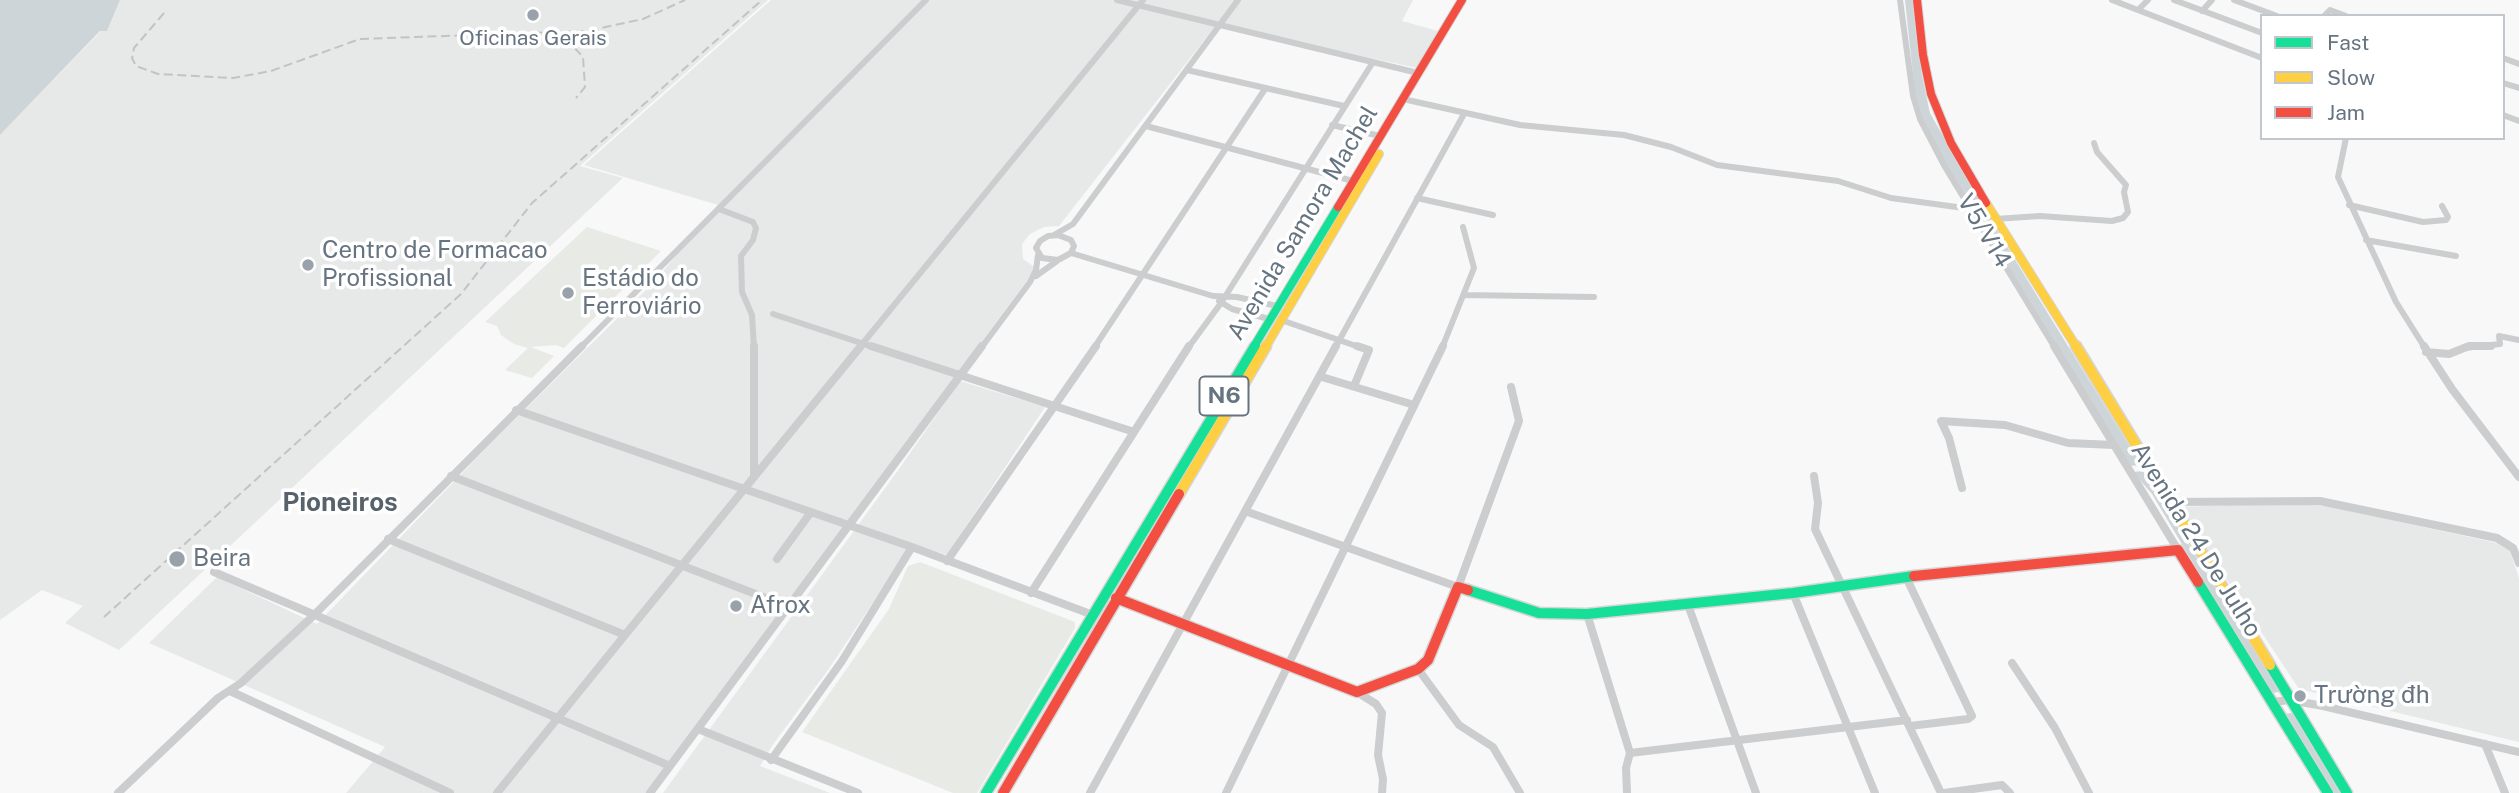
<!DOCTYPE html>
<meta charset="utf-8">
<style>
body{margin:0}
#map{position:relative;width:2519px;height:793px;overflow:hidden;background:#f8f8f8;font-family:"Public Sans",sans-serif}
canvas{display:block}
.legend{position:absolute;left:2260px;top:14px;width:245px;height:126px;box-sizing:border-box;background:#fff;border:2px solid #c2c7cd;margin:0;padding:9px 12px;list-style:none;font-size:21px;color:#667481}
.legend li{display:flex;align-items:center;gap:14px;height:35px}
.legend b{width:35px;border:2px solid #c2c7cd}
</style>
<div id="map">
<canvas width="2519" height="793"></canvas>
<ul class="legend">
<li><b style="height:9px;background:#16e098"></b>Fast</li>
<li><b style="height:9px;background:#ffcf43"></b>Slow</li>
<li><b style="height:9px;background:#f24e42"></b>Jam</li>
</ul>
</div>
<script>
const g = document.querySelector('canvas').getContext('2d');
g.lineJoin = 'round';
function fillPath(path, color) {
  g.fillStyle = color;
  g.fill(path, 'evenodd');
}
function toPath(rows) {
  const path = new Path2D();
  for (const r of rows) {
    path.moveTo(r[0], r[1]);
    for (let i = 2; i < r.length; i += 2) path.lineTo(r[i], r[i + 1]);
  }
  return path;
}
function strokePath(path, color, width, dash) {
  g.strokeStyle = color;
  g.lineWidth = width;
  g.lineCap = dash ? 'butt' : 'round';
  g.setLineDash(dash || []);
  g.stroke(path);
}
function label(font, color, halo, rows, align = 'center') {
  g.font = font + ' "Public Sans",sans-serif';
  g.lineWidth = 7;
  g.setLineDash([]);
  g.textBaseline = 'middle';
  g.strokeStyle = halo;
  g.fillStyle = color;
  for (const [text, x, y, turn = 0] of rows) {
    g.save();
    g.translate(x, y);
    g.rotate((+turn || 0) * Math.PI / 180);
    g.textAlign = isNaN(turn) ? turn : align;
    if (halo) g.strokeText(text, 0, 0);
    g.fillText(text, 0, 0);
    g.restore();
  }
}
const built = toPath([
 [120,0,768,0,580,166,623,178,119,650,65,623,83,606,42,590,0,620,0,135,101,31,107,31],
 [771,0,1413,0,1402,21,1438,31,1417,68,1216,25,1059,226,1044,227,1030,234,1022,244,1023,259,1036,268,649,793,346,793,385,747,149,643,217,577,317,624,493,441,654,282,718,205,584,165],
 [960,381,1045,407,947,555,912,544,828,670,774,743,760,766,830,793,663,793,899,469],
 [2280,503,2326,506,2502,544,2509,549,2519,578,2519,742,2299,689,2179,507]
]);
const green = toPath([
 [587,227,661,251,564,348,556,345,531,347,554,356,532,378,505,370,528,348,514,344,501,335,497,326,485,322],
 [920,562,1075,622,1075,628,977,793,953,793,802,732,889,609,908,566]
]);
const water = toPath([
 [0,0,120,0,107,31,100,31,0,135],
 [1905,0,1914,0,1922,76,1930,113,1990,219,2141,465,2129,466,1947,167,1924,123,1915,94],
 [2143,471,2280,692,2271,693,2152,494,2133,472],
 [2292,713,2341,793,2332,793,2282,714]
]);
const streetFar1 = toPath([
 [1117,0,1418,73],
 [1900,0,1913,96,1920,119,1945,167,2055,348],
 [2112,0,2262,58],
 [2174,0,2262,33],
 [2234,0,2277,16],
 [2138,10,2148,0],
 [2202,11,2212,0],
 [2324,16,2330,10,2346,16],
 [2503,58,2519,64],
 [1187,70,1344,106],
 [2503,83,2519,88],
 [1403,99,1520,125,1624,135,1671,147,1717,165,1838,181,1891,198,1971,209],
 [2503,115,2519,121],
 [1332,125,1380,136],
 [1146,126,1353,181],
 [2346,138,2338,177,2396,302,2425,348],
 [1417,198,1493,215],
 [2349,205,2423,222,2446,220,2448,217,2442,206],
 [719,209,753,222,756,228,753,240,741,256,742,292,752,315,754,348],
 [1995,219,2040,216,2112,221,2123,218,2128,212,2124,192,2126,185,2097,152,2094,143],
 [1054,235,1073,224,1238,0],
 [1058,235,1071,240,1074,246,1071,253,1058,260,1042,258,1036,248,1040,241,1048,236,1058,235],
 [2366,240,2456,256],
 [1071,253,1213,296,1237,297,1277,306],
 [1036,276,1057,261],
 [1464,295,1594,297],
 [1219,301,1232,309,1269,319],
 [773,314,876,348],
 [1281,320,1362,348],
 [580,348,926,0],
 [859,348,1143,0],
 [981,348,1030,282,1036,270,1038,255],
 [1094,348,1265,89],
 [1188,348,1221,303,1373,62],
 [1335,348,1464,114],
 [1442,348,1474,268,1463,227],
 [2465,348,2500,344,2499,336,2519,340]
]);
const street = toPath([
 [754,346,754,477],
 [871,346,1134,432],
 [2054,346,2114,445],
 [2424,346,2452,389,2519,477],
 [2426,352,2449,354,2469,346,2491,346],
 [1322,377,1414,405],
 [1354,386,1369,350,1357,346],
 [516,410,912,547,1093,615],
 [451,476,789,607],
 [1814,476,1818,503,1815,529,1941,793],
 [1962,488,1949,438,1941,421,2005,425,2068,443,2114,445,2178,550],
 [2171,502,2320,501,2497,538,2513,548,2519,563],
 [1245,511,1458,587,1519,421,1511,387],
 [388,539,625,635,861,346],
 [777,559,811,512],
 [947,561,1096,346],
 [214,572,670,766],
 [1906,577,1972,716,1968,719,1910,726],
 [1031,593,1189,346],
 [1793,593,1875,793],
 [1688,605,1756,793],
 [1587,614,1630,753,1626,768,1627,793],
 [2012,663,2055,728,2089,793],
 [1418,669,1459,725,1493,747,1520,793],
 [230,691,450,793],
 [1357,692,1376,704,1382,713,1378,755,1383,779,1382,793],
 [2272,702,2290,700,2323,706,2519,752],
 [698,729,858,793],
 [2485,744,2505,793],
 [1630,753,1907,720],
 [771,760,842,661,912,547],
 [118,793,218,698,241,683,313,616,582,346],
 [497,793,625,635],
 [650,793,982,346],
 [1090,793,1336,346],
 [1226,793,1443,346],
 [1944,793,2002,785,2010,793]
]);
const fastFar1 = toPath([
 [1253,348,1338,207]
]);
const fast = toPath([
 [2198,582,2328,793],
 [1468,590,1539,613,1587,614,1793,593,1914,576],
 [2270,665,2347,793],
 [986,793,1255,346]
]);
const slowFar1 = toPath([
 [1986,203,2077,348],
 [1265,348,1379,154]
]);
const slow = toPath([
 [2076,346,2270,665],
 [1179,494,1266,346]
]);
const jamFar1 = toPath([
 [1917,0,1923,55,1931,94,1951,143,1986,203],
 [1338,207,1462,0]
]);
const jam = toPath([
 [1914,576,2178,550,2198,582],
 [1116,598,1357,692,1418,669,1428,660,1458,587,1468,590],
 [1003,793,1179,494]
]);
const rail = toPath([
 [164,13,134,48,132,58,136,66,158,74,233,78,271,71,360,39,587,31,643,19,685,0],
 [551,36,571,44,583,57,585,87,576,98],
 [104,617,461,294,532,203,762,0]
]);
const markers = [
 [533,15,7,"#99a2ab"],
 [308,265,7,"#99a2ab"],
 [568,293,7,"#99a2ab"],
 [177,559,9,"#99a2ab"],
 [736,606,7,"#99a2ab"],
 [2300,696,7,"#99a2ab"]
];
const farPoinames = [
 ["Oficinas Gerais",533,39]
];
const shields = [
 [1224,396,49]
];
const shieldNames = [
 ["N6",1224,396]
];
const streetNames = [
 ["Avenida Samora Machel",1303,223,-59],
 ["V5/V14",1984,231,59],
 ["Avenida 24 De Julho",2196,540,58]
];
const poiNames = [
 ["Centro de Formacao",322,251],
 ["Profissional",322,279],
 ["Estádio do",582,279],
 ["Ferroviário",582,307],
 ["Beira",193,559],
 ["Afrox",750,606],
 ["Trường đh",2314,696]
];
const neighbourhoodNames = [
 ["Pioneiros",340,503]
];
fillPath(built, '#e7e8e8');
fillPath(green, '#e7eae5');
fillPath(water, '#ced5d8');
strokePath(fastFar1, '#d5d6d7', 10);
strokePath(fast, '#d5d6d7', 13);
strokePath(slowFar1, '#d5d6d7', 10);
strokePath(slow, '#d5d6d7', 13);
strokePath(jamFar1, '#d5d6d7', 10);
strokePath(jam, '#d5d6d7', 13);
strokePath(streetFar1, '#cbcdce', 6);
strokePath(street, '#cbcdce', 8);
strokePath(fastFar1, '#16e098', 8);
strokePath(fast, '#16e098', 10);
strokePath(slowFar1, '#ffcf43', 8);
strokePath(slow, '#ffcf43', 10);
strokePath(jamFar1, '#f24e42', 8);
strokePath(jam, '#f24e42', 10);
strokePath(rail, '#c2c3c5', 2, [9, 4.5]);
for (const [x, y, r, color] of markers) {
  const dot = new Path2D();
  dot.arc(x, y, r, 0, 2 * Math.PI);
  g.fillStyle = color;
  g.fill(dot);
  strokePath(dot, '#fff', 2.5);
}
label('21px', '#667481', '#fff', farPoinames);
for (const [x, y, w] of shields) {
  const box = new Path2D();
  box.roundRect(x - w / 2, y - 19.5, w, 39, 5);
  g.fillStyle = '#fff';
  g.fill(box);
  strokePath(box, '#667481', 2);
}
label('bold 23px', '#667481', null, shieldNames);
label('24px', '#667481', '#fff', streetNames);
label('24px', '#667481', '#fff', poiNames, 'left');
label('bold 26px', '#57626c', '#fff', neighbourhoodNames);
</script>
